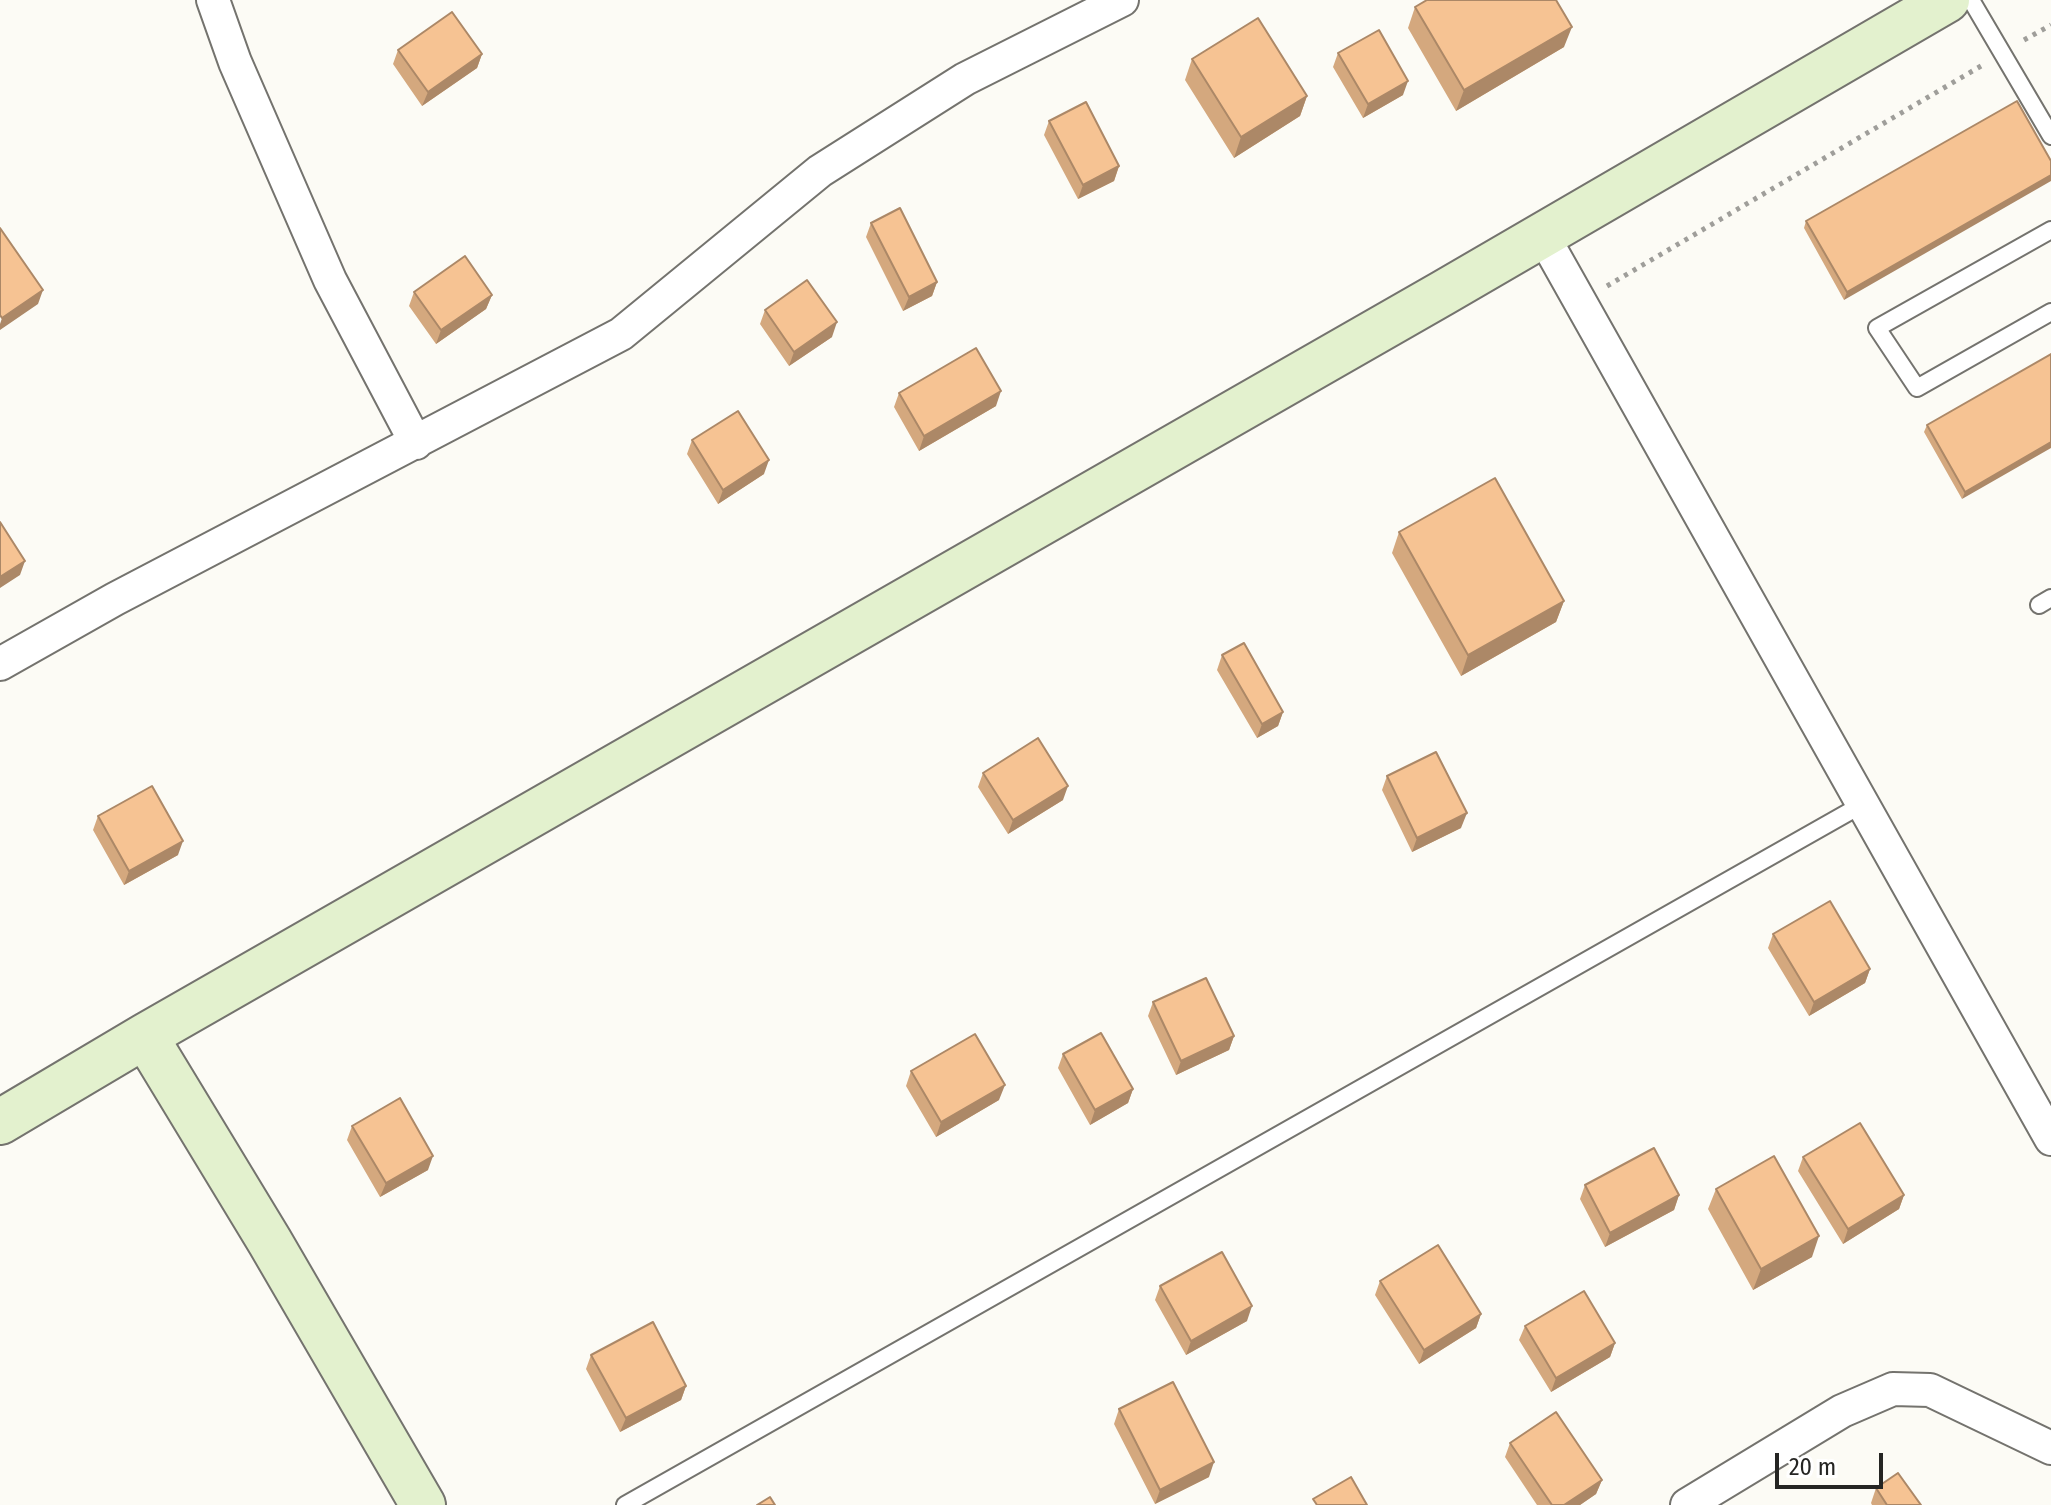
<!DOCTYPE html>
<style>
body{margin:0}
#map{position:relative;width:2051px;height:1505px;overflow:hidden;background:#fcfbf5;font-family:"Fira Sans Condensed",sans-serif}
canvas{display:block}
.scale{position:absolute;left:1775px;top:1453px;width:108px;height:36px;box-sizing:border-box;border:4px solid #252523;border-top:0;padding-left:10px;font-size:24px;line-height:28px;white-space:nowrap;color:#252523;-webkit-text-stroke:6px #fff;paint-order:stroke}
</style>
<div id="map">
<canvas width="2051" height="1505"></canvas>
<div class="scale">20 m</div>
</div>
<script>
const g = document.querySelector('canvas').getContext('2d');
g.lineJoin = 'round';
function toPath(rows) {
  const path = new Path2D();
  for (const r of rows) {
    path.moveTo(r[0], r[1]);
    for (let i = 2; i < r.length; i += 2) path.lineTo(r[i], r[i + 1]);
  }
  return path;
}
function strokePath(path, color, width, dash) {
  g.strokeStyle = color;
  g.lineWidth = width;
  g.lineCap = dash ? 'butt' : 'round';
  g.setLineDash(dash || []);
  g.stroke(path);
}
function fillPath(path, color) {
  g.fillStyle = color;
  g.fill(path, 'evenodd');
}
const path = toPath([
 [2024,40,2051,25],
 [1607,286,1981,66]
]);
const lane = toPath([
 [1971,0,2051,136],
 [2051,230,1877,328,1917,388,2051,312],
 [2039,605,2051,598],
 [625,1505,1863,804]
]);
const street = toPath([
 [213,0,235,62,330,280,416,443],
 [1542,234,2051,1139],
 [0,664,115,599,621,334,820,171,965,79,1122,0],
 [1687,1505,1842,1411,1893,1389,1930,1390,2051,1448]
]);
const secondary = toPath([
 [145,1036,270,1242,423,1505],
 [0,1122,145,1036,1443,293,1947,0]
]);
const wall = toPath([
 [1415,7,1564,47,1456,111,1408,28],
 [398,50,482,54,477,68,422,106,393,64],
 [1338,53,1403,95,1363,118,1333,67],
 [1192,59,1307,96,1300,116,1234,158,1185,80],
 [2017,101,1844,300,1804,228,1806,221],
 [1049,121,1119,166,1114,181,1078,199,1044,135],
 [871,223,937,282,932,296,903,311,866,237],
 [414,292,492,295,486,309,436,344,409,306],
 [765,310,832,337,789,366,760,324],
 [2051,354,1962,499,1924,432,1927,425],
 [899,393,996,406,919,451,894,407],
 [692,440,764,474,718,504,687,454],
 [1399,532,1564,601,1556,622,1461,676,1392,553],
 [1222,655,1283,712,1278,726,1257,738,1217,670],
 [983,773,1063,800,1008,834,978,787],
 [1387,776,1461,828,1412,852,1382,790],
 [98,816,178,855,124,885,93,830],
 [1773,934,1870,969,1865,983,1809,1016,1768,948],
 [1153,1002,1234,1036,1229,1050,1176,1075,1148,1016],
 [1063,1054,1133,1089,1128,1103,1090,1125,1058,1068],
 [911,1071,999,1100,936,1137,906,1086],
 [352,1126,428,1170,380,1197,347,1140],
 [1803,1157,1904,1195,1899,1209,1843,1244,1798,1171],
 [1585,1185,1679,1195,1674,1210,1605,1247,1580,1199],
 [1716,1189,1812,1257,1753,1290,1708,1209],
 [1380,1281,1481,1314,1476,1328,1419,1364,1375,1295],
 [1160,1286,1247,1321,1186,1355,1155,1300],
 [1525,1326,1615,1343,1610,1357,1551,1392,1519,1340],
 [591,1355,686,1386,681,1400,620,1432,586,1369],
 [1119,1409,1209,1477,1155,1504,1114,1424],
 [1510,1443,1602,1480,1596,1494,1580,1505,1537,1505,1505,1457],
 [1876,1488,1921,1505,1872,1505,1871,1503]
]);
const shadedWall = toPath([
 [1572,27,1564,47,1456,111,1464,90],
 [482,54,477,68,422,106,428,92],
 [1408,81,1403,95,1363,118,1368,104],
 [1307,96,1300,116,1234,158,1241,137],
 [1119,166,1114,181,1078,199,1083,185],
 [2051,175,2051,181,1844,300,1847,292],
 [937,282,932,296,903,311,909,297],
 [43,290,38,304,0,330,0,324,2,318],
 [492,295,486,309,436,344,441,330],
 [837,322,832,337,789,366,794,352],
 [1001,391,996,406,919,451,924,436],
 [2051,442,2051,448,1962,499,1965,492],
 [769,460,764,474,718,504,723,490],
 [25,561,20,575,0,588,0,577],
 [1564,601,1556,622,1461,676,1468,655],
 [1283,712,1278,726,1257,738,1262,724],
 [1068,786,1063,800,1008,834,1013,820],
 [1467,813,1461,828,1412,852,1417,838],
 [183,841,178,855,124,885,129,871],
 [1870,969,1865,983,1809,1016,1814,1002],
 [1234,1036,1229,1050,1176,1075,1181,1061],
 [1005,1085,999,1100,936,1137,941,1122],
 [1133,1089,1128,1103,1090,1125,1095,1110],
 [433,1156,428,1170,380,1197,386,1183],
 [1679,1195,1674,1210,1605,1247,1610,1233],
 [1904,1195,1899,1209,1843,1244,1848,1229],
 [1819,1236,1812,1257,1753,1290,1761,1269],
 [1252,1306,1247,1321,1186,1355,1191,1341],
 [1481,1314,1476,1328,1419,1364,1424,1350],
 [1615,1343,1610,1357,1551,1392,1556,1378],
 [686,1386,681,1400,620,1432,626,1418],
 [1214,1462,1209,1477,1155,1504,1160,1490],
 [1602,1480,1596,1494,1580,1505,1564,1505]
]);
const building = toPath([
 [1427,0,1556,0,1572,27,1464,90,1415,7,1427,0],
 [452,12,482,54,428,92,398,50,452,12],
 [1258,18,1307,96,1241,137,1192,59,1258,18],
 [1379,30,1408,81,1368,104,1338,53,1379,30],
 [2017,101,2051,161,2051,175,1847,292,1806,221,2017,101],
 [1086,102,1119,166,1083,185,1049,121,1086,102],
 [900,208,937,282,909,297,871,223,900,208],
 [0,228,43,290,2,318,0,315,0,228],
 [465,256,492,295,441,330,414,292,465,256],
 [807,280,837,322,794,352,765,310,807,280],
 [976,348,1001,391,924,436,899,393,976,348],
 [2051,354,2051,442,1965,492,1927,425,2051,354],
 [738,411,769,460,723,490,692,440,738,411],
 [1495,478,1564,601,1468,655,1399,532,1495,478],
 [0,522,25,561,0,577,0,522],
 [1244,643,1283,712,1262,724,1222,655,1244,643],
 [1038,738,1068,786,1013,820,983,773,1038,738],
 [1436,752,1467,813,1417,838,1387,776,1436,752],
 [152,786,183,841,129,871,98,816,152,786],
 [1830,901,1870,969,1814,1002,1773,934,1830,901],
 [1206,978,1234,1036,1181,1061,1153,1002,1206,978],
 [1101,1033,1133,1089,1095,1110,1063,1054,1101,1033],
 [975,1034,1005,1085,941,1122,911,1071,975,1034],
 [400,1098,433,1156,386,1183,352,1126,400,1098],
 [1860,1123,1904,1195,1848,1229,1803,1157,1860,1123],
 [1654,1148,1679,1195,1610,1233,1585,1185,1654,1148],
 [1774,1156,1819,1236,1761,1269,1716,1189,1774,1156],
 [1438,1245,1481,1314,1424,1350,1380,1281,1438,1245],
 [1222,1252,1252,1306,1191,1341,1160,1286,1222,1252],
 [1584,1291,1615,1343,1556,1378,1525,1326,1584,1291],
 [653,1322,686,1386,626,1418,591,1355,653,1322],
 [1173,1382,1214,1462,1160,1490,1119,1409,1173,1382],
 [1556,1412,1602,1480,1564,1505,1552,1505,1510,1443,1556,1412],
 [1898,1473,1921,1505,1887,1505,1876,1488,1898,1473],
 [1351,1477,1367,1505,1317,1505,1313,1499,1351,1477],
 [770,1497,775,1505,757,1505,770,1497]
]);
strokePath(lane, '#74736e', 20);
strokePath(street, '#74736e', 36);
strokePath(secondary, '#74736e', 48);
strokePath(path, '#9f9e9a', 5, [4, 6]);
strokePath(lane, '#fff', 16);
strokePath(street, '#fff', 32);
strokePath(secondary, '#e3f1ce', 44);
fillPath(wall, '#d4a87e');
fillPath(shadedWall, '#ac8867');
fillPath(building, '#f6c393');
strokePath(building, '#ac8867', 2);
</script>
